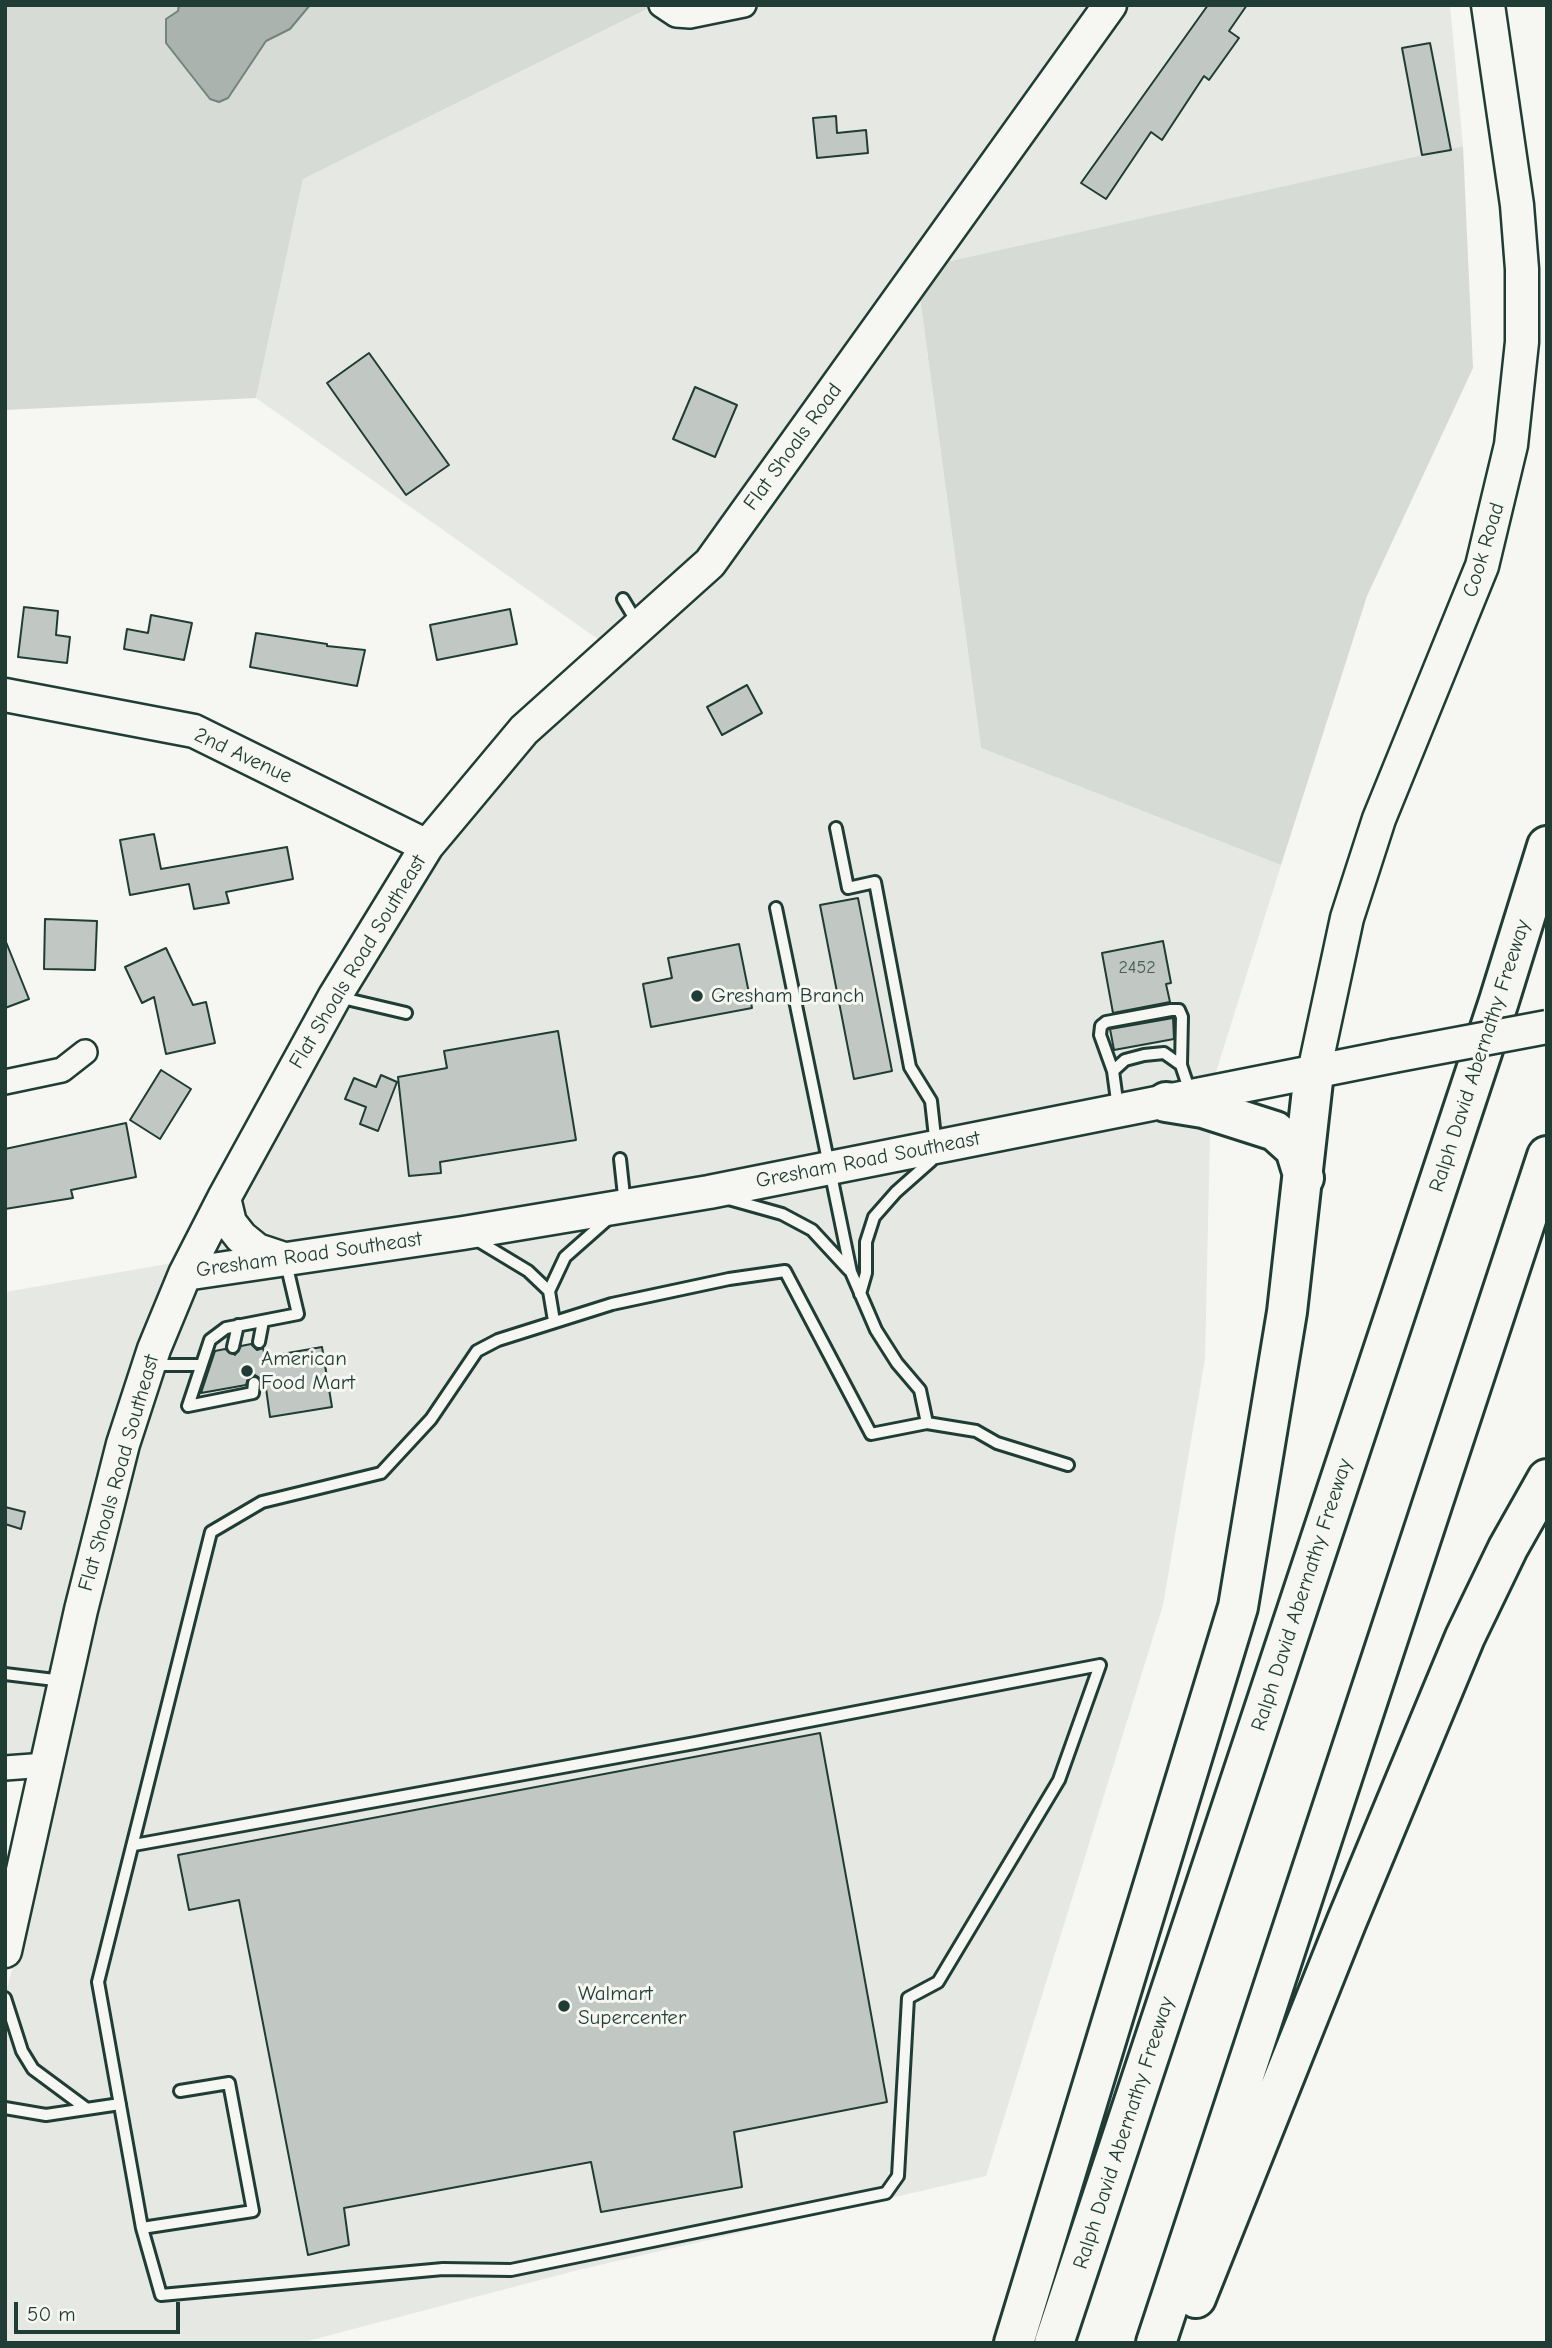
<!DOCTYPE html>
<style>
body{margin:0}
#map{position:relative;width:1552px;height:2348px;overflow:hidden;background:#f6f6f2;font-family:"Comic Neue",sans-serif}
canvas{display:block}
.frame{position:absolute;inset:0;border:7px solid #1f3d34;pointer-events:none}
.scale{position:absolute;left:14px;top:2302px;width:166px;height:32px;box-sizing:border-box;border:4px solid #1f3d34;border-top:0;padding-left:9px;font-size:21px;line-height:24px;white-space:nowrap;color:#1f3d34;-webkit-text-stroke:5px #f6f6f2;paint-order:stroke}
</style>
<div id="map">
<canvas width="1552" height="2348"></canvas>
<div class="frame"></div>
<div class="scale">50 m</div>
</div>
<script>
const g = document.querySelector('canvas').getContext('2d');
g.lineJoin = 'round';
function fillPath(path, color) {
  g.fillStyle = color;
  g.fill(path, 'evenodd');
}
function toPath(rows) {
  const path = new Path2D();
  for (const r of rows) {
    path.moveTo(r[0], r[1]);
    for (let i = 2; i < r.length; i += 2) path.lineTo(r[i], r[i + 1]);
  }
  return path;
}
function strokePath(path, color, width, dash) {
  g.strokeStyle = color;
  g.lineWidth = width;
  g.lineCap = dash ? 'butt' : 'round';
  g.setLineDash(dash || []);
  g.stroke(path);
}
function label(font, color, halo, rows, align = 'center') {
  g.font = font + ' "Comic Neue",sans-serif';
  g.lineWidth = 6;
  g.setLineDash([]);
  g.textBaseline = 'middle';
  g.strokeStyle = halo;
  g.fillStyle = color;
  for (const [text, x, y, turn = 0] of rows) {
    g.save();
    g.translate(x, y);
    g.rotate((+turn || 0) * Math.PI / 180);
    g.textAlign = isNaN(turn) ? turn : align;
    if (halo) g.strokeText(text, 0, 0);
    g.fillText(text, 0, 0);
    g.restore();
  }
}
const built = toPath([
 [655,5,1450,5,1463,146,916,270,981,748,1281,865,1211,1088,1205,1359,1163,1605,986,2176,578,2270,300,2343,5,2343,5,1996,30,1903,58,1752,5,1759,5,1292,173,1263,427,846,619,654,256,398,303,179]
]);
const green = toPath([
 [5,5,655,5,303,179,256,398,5,410],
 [1463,146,1473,368,1367,596,1281,865,981,748,916,269]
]);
const water = toPath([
 [179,5,310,5,290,29,266,41,228,98,219,102,210,99,166,43,166,19,178,11,179,5]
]);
const building = toPath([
 [1208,5,1247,5,1229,31,1239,38,1209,80,1204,76,1162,140,1151,132,1106,199,1081,183,1208,5],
 [1430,43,1451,150,1422,155,1402,48,1430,43],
 [836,116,837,133,866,130,868,153,817,158,813,118,836,116],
 [369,353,449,465,406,495,327,383,369,353],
 [695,387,737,405,715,457,673,439,695,387],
 [24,607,58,611,56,635,70,637,67,663,18,657,24,607],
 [510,609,517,644,437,660,430,625,510,609],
 [151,615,192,623,184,660,124,649,127,629,148,633,151,615],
 [256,633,327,644,327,646,365,650,357,686,250,667,256,633],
 [747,685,762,713,722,735,707,707,747,685],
 [154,834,161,869,287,847,293,879,226,892,229,903,194,909,189,884,130,895,120,840,154,834],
 [858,898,892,1071,854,1079,820,905,858,898],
 [45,919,97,921,95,970,44,969,45,919],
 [1163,941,1171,983,1166,984,1170,1002,1113,1013,1102,953,1163,941],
 [6,942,29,999,5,1008,5,943,6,942],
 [739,944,752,1008,651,1027,643,984,672,978,668,958,739,944],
 [166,948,193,1005,206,1002,215,1043,166,1054,154,997,142,1003,125,967,166,948],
 [1173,1018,1174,1039,1114,1050,1110,1029,1173,1018],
 [558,1031,576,1140,440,1162,441,1173,409,1176,398,1077,447,1068,444,1051,558,1031],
 [161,1070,191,1089,160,1139,130,1120,161,1070],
 [381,1075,397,1082,378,1131,360,1124,366,1107,345,1099,354,1078,376,1087,381,1075],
 [126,1123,136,1177,71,1190,73,1198,5,1209,5,1149,126,1123],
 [251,1344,257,1350,263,1348,265,1357,322,1347,332,1407,270,1417,265,1381,255,1375,248,1378,246,1385,201,1393,215,1351,225,1349,235,1355,241,1346,251,1344],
 [5,1507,25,1512,21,1529,5,1524,5,1507],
 [820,1733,887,2102,734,2132,742,2187,601,2212,591,2162,344,2208,349,2245,308,2255,239,1900,189,1910,178,1855,820,1733]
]);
const lane = toPath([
 [623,599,638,624],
 [836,828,848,888,875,882,910,1067,931,1101,936,1146,931,1161,896,1192,874,1217,866,1242,866,1273,860,1294],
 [776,908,851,1272,876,1330,897,1363,920,1390,927,1423],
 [338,997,406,1013],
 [1113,1071,1100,1035,1101,1026,1106,1022,1171,1010,1179,1010,1182,1017,1181,1065],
 [1118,1108,1113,1071,1125,1060,1144,1055,1164,1053,1181,1065,1191,1095],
 [620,1159,625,1205],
 [725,1198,782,1214,812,1230,849,1270],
 [475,1239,528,1271,549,1291],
 [554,1321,549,1291,565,1257,608,1219],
 [259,1342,263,1321],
 [233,1347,238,1325],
 [151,1365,201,1365],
 [254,1383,253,1393,188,1406,210,1340,226,1328,298,1314,286,1263],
 [1068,1465,997,1443,976,1431,927,1423,871,1434,785,1271,729,1279,612,1304,498,1340,477,1351,431,1419,381,1473,262,1502,211,1532,98,1982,142,2228,161,2295,443,2269,511,2270,886,2193,898,2176,908,1998,938,1982,1059,1780,1100,1665],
 [5,1674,63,1681],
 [134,1845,695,1743,1100,1665],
 [5,1998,22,2051,33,2069,87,2109],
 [5,2108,46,2115,120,2104],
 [142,2228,253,2211,229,2083,180,2091]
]);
const street = toPath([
 [661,5,676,15,690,16,744,5],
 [5,1082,62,1070,85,1052],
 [5,1768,46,1765]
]);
const secondary = toPath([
 [5,695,194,731,427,846],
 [1314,1072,1347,918,1379,819,1482,566,1511,445,1522,342,1522,269,1517,205,1488,5],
 [224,1198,230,1223,241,1237,257,1250,284,1259],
 [185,1274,463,1233,709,1192,1393,1056],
 [5,1951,81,1610,123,1444,154,1349,185,1274,224,1198,335,996,427,846,524,730,710,563,1110,5]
]);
const highway = toPath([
 [1166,1102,1203,1108,1275,1131,1295,1149,1304,1178],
 [1196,2298,1346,1923,1465,1637,1508,1548,1547,1479],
 [1014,2343,1238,1607,1287,1312,1314,1072],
 [1054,2343,1499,1001,1547,846],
 [1156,2343,1547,1156]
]);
const secondaryBridge = toPath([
 [1393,1056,1547,1027]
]);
const markers = [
 [697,996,7,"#1f3d34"],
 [247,1371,7,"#1f3d34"],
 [564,2006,7,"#1f3d34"]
];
const numberNames = [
 ["2452",1137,968]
];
const streetNames = [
 ["Flat Shoals Road",793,447,-54],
 ["Cook Road",1484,550,-73],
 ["2nd Avenue",243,756,25],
 ["Flat Shoals Road Southeast",358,962,-59],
 ["Ralph David Abernathy Freeway",1480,1056,-72],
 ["Gresham Road Southeast",868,1160,-11],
 ["Gresham Road Southeast",309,1255,-8],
 ["Flat Shoals Road Southeast",119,1473,-74],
 ["Ralph David Abernathy Freeway",1302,1595,-72],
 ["Ralph David Abernathy Freeway",1124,2133,-72]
];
const poiNames = [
 ["Gresham Branch",711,996],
 ["American",261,1359],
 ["Food Mart",261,1383],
 ["Walmart",578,1994],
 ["Supercenter",578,2018]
];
fillPath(built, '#e6e8e4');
fillPath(green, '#d6dbd6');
fillPath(water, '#aab3ae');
strokePath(water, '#72847d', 2);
fillPath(building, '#c1c8c3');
strokePath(building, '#1f3d34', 2);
strokePath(lane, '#1f3d34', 16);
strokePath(street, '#1f3d34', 28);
strokePath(secondary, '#1f3d34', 37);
strokePath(highway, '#1f3d34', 44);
strokePath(lane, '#f6f6f2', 10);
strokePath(street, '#f6f6f2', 23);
strokePath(secondary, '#f6f6f2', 32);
strokePath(highway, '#f6f6f2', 38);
strokePath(secondaryBridge, '#1f3d34', 37, []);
strokePath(secondaryBridge, '#f6f6f2', 32);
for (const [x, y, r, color] of markers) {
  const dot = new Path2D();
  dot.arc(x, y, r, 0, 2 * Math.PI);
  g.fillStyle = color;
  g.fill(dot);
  strokePath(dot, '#f6f6f2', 2.5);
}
label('18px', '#486058', null, numberNames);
label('21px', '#1f3d34', '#f6f6f2', streetNames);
label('21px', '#1f3d34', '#f6f6f2', poiNames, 'left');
</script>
